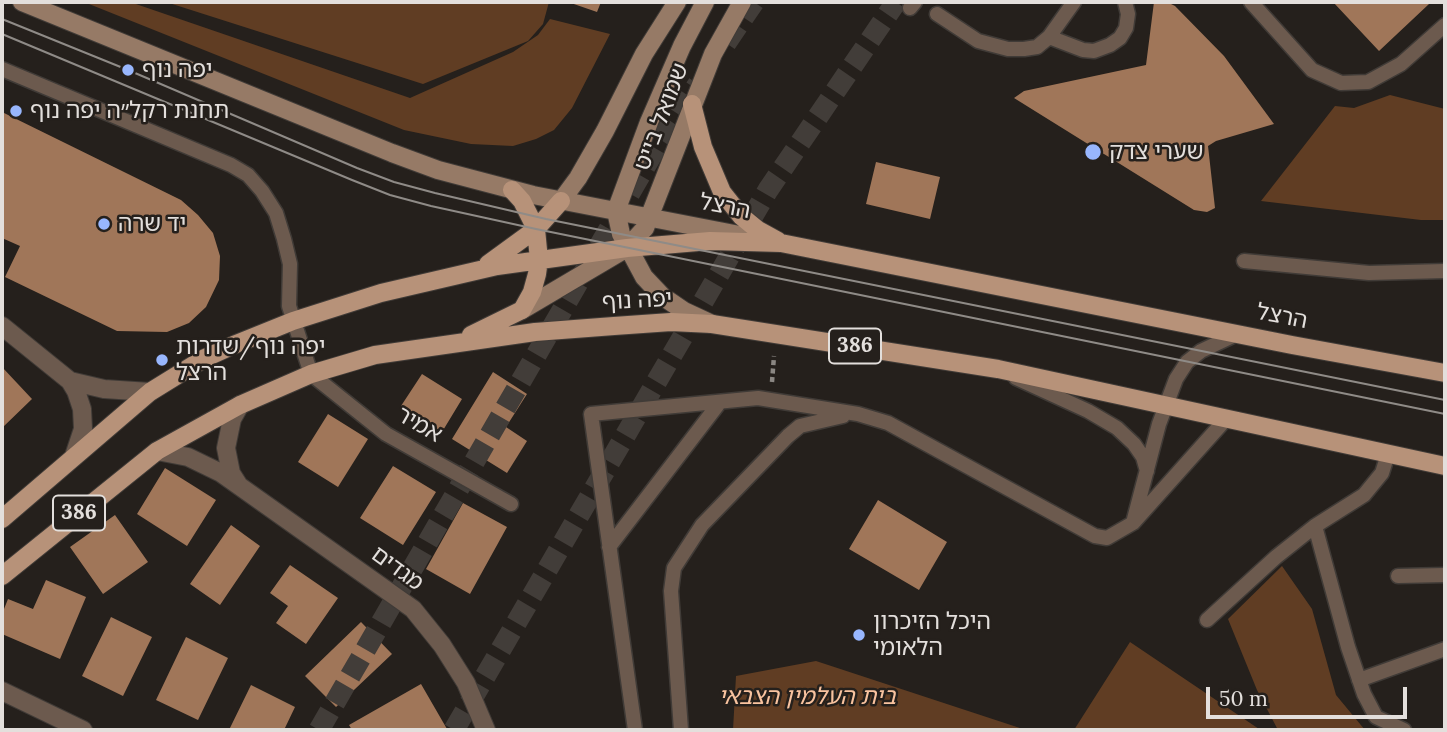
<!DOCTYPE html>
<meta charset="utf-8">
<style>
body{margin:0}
#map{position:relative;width:1447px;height:732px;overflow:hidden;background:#25201c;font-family:Lora,serif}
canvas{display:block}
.frame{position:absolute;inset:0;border:4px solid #e3dfdc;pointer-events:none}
.scale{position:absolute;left:1206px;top:687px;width:201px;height:32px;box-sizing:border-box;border:4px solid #e3dfdc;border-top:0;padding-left:9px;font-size:21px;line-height:24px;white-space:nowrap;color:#e3dfdc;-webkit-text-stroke:5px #25201c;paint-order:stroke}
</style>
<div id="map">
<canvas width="1447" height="732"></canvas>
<div class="frame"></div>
<div class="scale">50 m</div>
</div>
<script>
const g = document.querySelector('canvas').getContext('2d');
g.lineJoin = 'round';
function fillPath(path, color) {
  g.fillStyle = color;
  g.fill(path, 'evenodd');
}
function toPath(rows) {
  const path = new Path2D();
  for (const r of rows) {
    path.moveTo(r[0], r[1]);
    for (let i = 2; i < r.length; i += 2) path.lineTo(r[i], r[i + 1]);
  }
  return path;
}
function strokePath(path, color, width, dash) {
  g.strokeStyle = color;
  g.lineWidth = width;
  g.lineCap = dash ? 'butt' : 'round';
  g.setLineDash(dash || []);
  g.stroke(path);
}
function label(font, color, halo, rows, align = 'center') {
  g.font = font + ' Lora,"Noto Sans Hebrew",serif';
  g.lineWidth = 5;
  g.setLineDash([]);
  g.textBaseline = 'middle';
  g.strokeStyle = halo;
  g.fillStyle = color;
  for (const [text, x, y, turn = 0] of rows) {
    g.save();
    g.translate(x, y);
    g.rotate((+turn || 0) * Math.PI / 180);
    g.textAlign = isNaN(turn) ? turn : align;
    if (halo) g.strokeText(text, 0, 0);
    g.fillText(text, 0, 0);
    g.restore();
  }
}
const green = toPath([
 [84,2,130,2,410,98,513,52,538,35,550,19,610,34,572,108,554,130,536,139,513,146,471,144,404,130],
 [166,2,549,2,543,24,528,41,423,84],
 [1390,95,1445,109,1445,220,1421,220,1261,201,1335,106,1354,108],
 [1282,566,1312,609,1336,695,1365,730,1278,730,1257,690,1228,619],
 [1130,642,1259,729,1259,730,1074,730],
 [816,661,1026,730,733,730,736,676]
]);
const building = toPath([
 [568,2,601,2,597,12],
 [1154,2,1167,2,1175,6,1224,56,1274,124,1216,141,1208,146,1215,208,1207,212,1194,210,1014,98,1024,91,1146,65],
 [1333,2,1426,2,1429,4,1379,51],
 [2,112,181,200,198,215,213,233,220,256,219,280,206,307,189,323,167,332,117,331,5,277,20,246,2,238],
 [876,162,940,177,930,219,866,204],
 [2,367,32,399,2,428],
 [493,372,527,394,506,427,527,441,507,473,452,439],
 [422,374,462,399,442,432,401,406],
 [328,414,368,439,338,487,298,462],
 [393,466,436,492,403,545,360,518],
 [165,468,216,500,187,546,137,514],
 [878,500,947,542,919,590,849,549],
 [463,503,507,527,470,594,426,569],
 [115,515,148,562,103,594,70,547],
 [231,525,260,546,220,605,190,584],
 [290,565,338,598,306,644,276,623,288,606,270,593],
 [46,580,86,597,60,659,2,634,2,614,8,599,33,609],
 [111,617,152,637,123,696,82,676],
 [361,622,392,654,336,707,305,676],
 [186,637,228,658,198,720,156,700],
 [421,684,447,729,352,730,349,725],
 [251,685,295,707,284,730,229,730]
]);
const highwayTunnel = toPath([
 [726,43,754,2],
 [319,730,660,141,698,84],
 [454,730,768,190,896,2]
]);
const path = toPath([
 [772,382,774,356]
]);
const lane = toPath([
 [1251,2,1312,70,1341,83,1368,82,1401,64,1445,25],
 [910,8,915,2],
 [937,14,978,41,1008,49,1024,49,1037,47,1049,37,1074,2],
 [1049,37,1083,50,1094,51,1110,45,1120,38,1126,28,1128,14,1125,2],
 [2,69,231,165,248,175,262,191,276,213,284,239,290,264,289,306,311,374,386,434,511,504],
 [1244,261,1369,273,1445,271],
 [1016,378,1088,411,1117,428,1134,444,1143,457,1147,471],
 [1134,519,1159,424,1176,379,1187,362,1201,351,1237,334],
 [1315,526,1348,647,1364,694,1376,717,1404,730],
 [609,547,720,402],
 [1398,576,1445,575],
 [1207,620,1276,557,1315,526,1364,495,1382,473,1388,454],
 [1359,680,1445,649],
 [635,730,591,414,758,398,858,414,888,423,1095,536,1107,538,1133,523,1226,419],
 [681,730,671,591,674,568,702,525,788,436,800,426,843,416]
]);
const street = toPath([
 [2,326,70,381,76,391,82,409,83,429,74,456],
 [70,381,104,389,150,392],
 [157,451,188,457,221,473,413,609,442,645,466,683,486,730],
 [238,484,231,473,226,448,232,419,240,405],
 [2,691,83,730]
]);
const secondary = toPath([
 [22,2,392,153,438,170,533,195,750,237],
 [705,2,682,46,649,122,616,211,621,234,644,277,662,296,684,311,712,324],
 [561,201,578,178,605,131,644,54,677,2],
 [522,310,627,248,645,228,713,54,742,2]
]);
const primary = toPath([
 [692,104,703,147,722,192,741,216,758,230,778,241],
 [488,264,536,229,561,201],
 [471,335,522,310,532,292,537,274,539,260,536,229,522,201,512,190],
 [2,519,150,392,205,358,236,344,293,321,381,293,497,266,627,248,710,241,781,243,1292,345,1445,373],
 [2,576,157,451,240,405,311,374,375,355,535,332,614,326,671,322,712,324,998,369,1445,466]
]);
const tram = toPath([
 [2,19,128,70,357,168,394,182,435,193,546,219,1445,400],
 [2,34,352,180,390,195,431,206,536,229,1445,414]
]);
const markers = [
 [128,70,7,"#98b6fd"],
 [16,111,7,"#98b6fd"],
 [1093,152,9,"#98b6fd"],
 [104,224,7,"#98b6fd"],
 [162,360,7,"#98b6fd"],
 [859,635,7,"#98b6fd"]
];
const shields = [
 [855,346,52],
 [79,513,52]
];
const shieldNames = [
 ["386",855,346],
 ["386",79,513]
];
const poiNames = [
 ["יפה נוף",142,70],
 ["תחנת רקל״ה יפה נוף",30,111],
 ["שערי צדק",1109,152],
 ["יד שרה",118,224],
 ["יפה נוף/שדרות",176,347],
 ["הרצל",176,373],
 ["היכל הזיכרון",873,622],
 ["הלאומי",873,648]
];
const streetNames = [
 ["שמואל בייט",662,117,-69],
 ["הרצל",725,207,11],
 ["יפה נוף",637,301,-3],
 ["הרצל",1282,317,11],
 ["אמיר",419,425,30],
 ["מגדים",397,569,36]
];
const parkNames = [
 ["בית העלמין הצבאי",807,697]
];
fillPath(green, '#603d23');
fillPath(building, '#a07659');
strokePath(highwayTunnel, '#423d39', 21, [21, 10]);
strokePath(lane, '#403b37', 17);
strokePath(street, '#403b37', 20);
strokePath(secondary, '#403b37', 20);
strokePath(primary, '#403b37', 20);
strokePath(path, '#8b8783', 4.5, [5, 3.5]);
strokePath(lane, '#6c5a4e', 14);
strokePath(street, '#6c5a4e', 18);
strokePath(secondary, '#967a66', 18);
strokePath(primary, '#b79279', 18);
strokePath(tram, '#8f8b87', 2);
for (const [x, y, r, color] of markers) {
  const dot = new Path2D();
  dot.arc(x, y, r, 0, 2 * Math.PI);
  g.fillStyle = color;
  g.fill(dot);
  strokePath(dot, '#25201c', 2.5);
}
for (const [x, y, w] of shields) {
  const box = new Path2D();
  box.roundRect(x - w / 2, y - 17.5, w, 35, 5);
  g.fillStyle = '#25201c';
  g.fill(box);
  strokePath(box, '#e3dfdc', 2);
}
label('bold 21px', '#e3dfdc', null, shieldNames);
label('23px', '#e3dfdc', '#25201c', poiNames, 'left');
label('23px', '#e3dfdc', '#25201c', streetNames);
label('italic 23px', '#f9c39f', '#25201c', parkNames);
</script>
